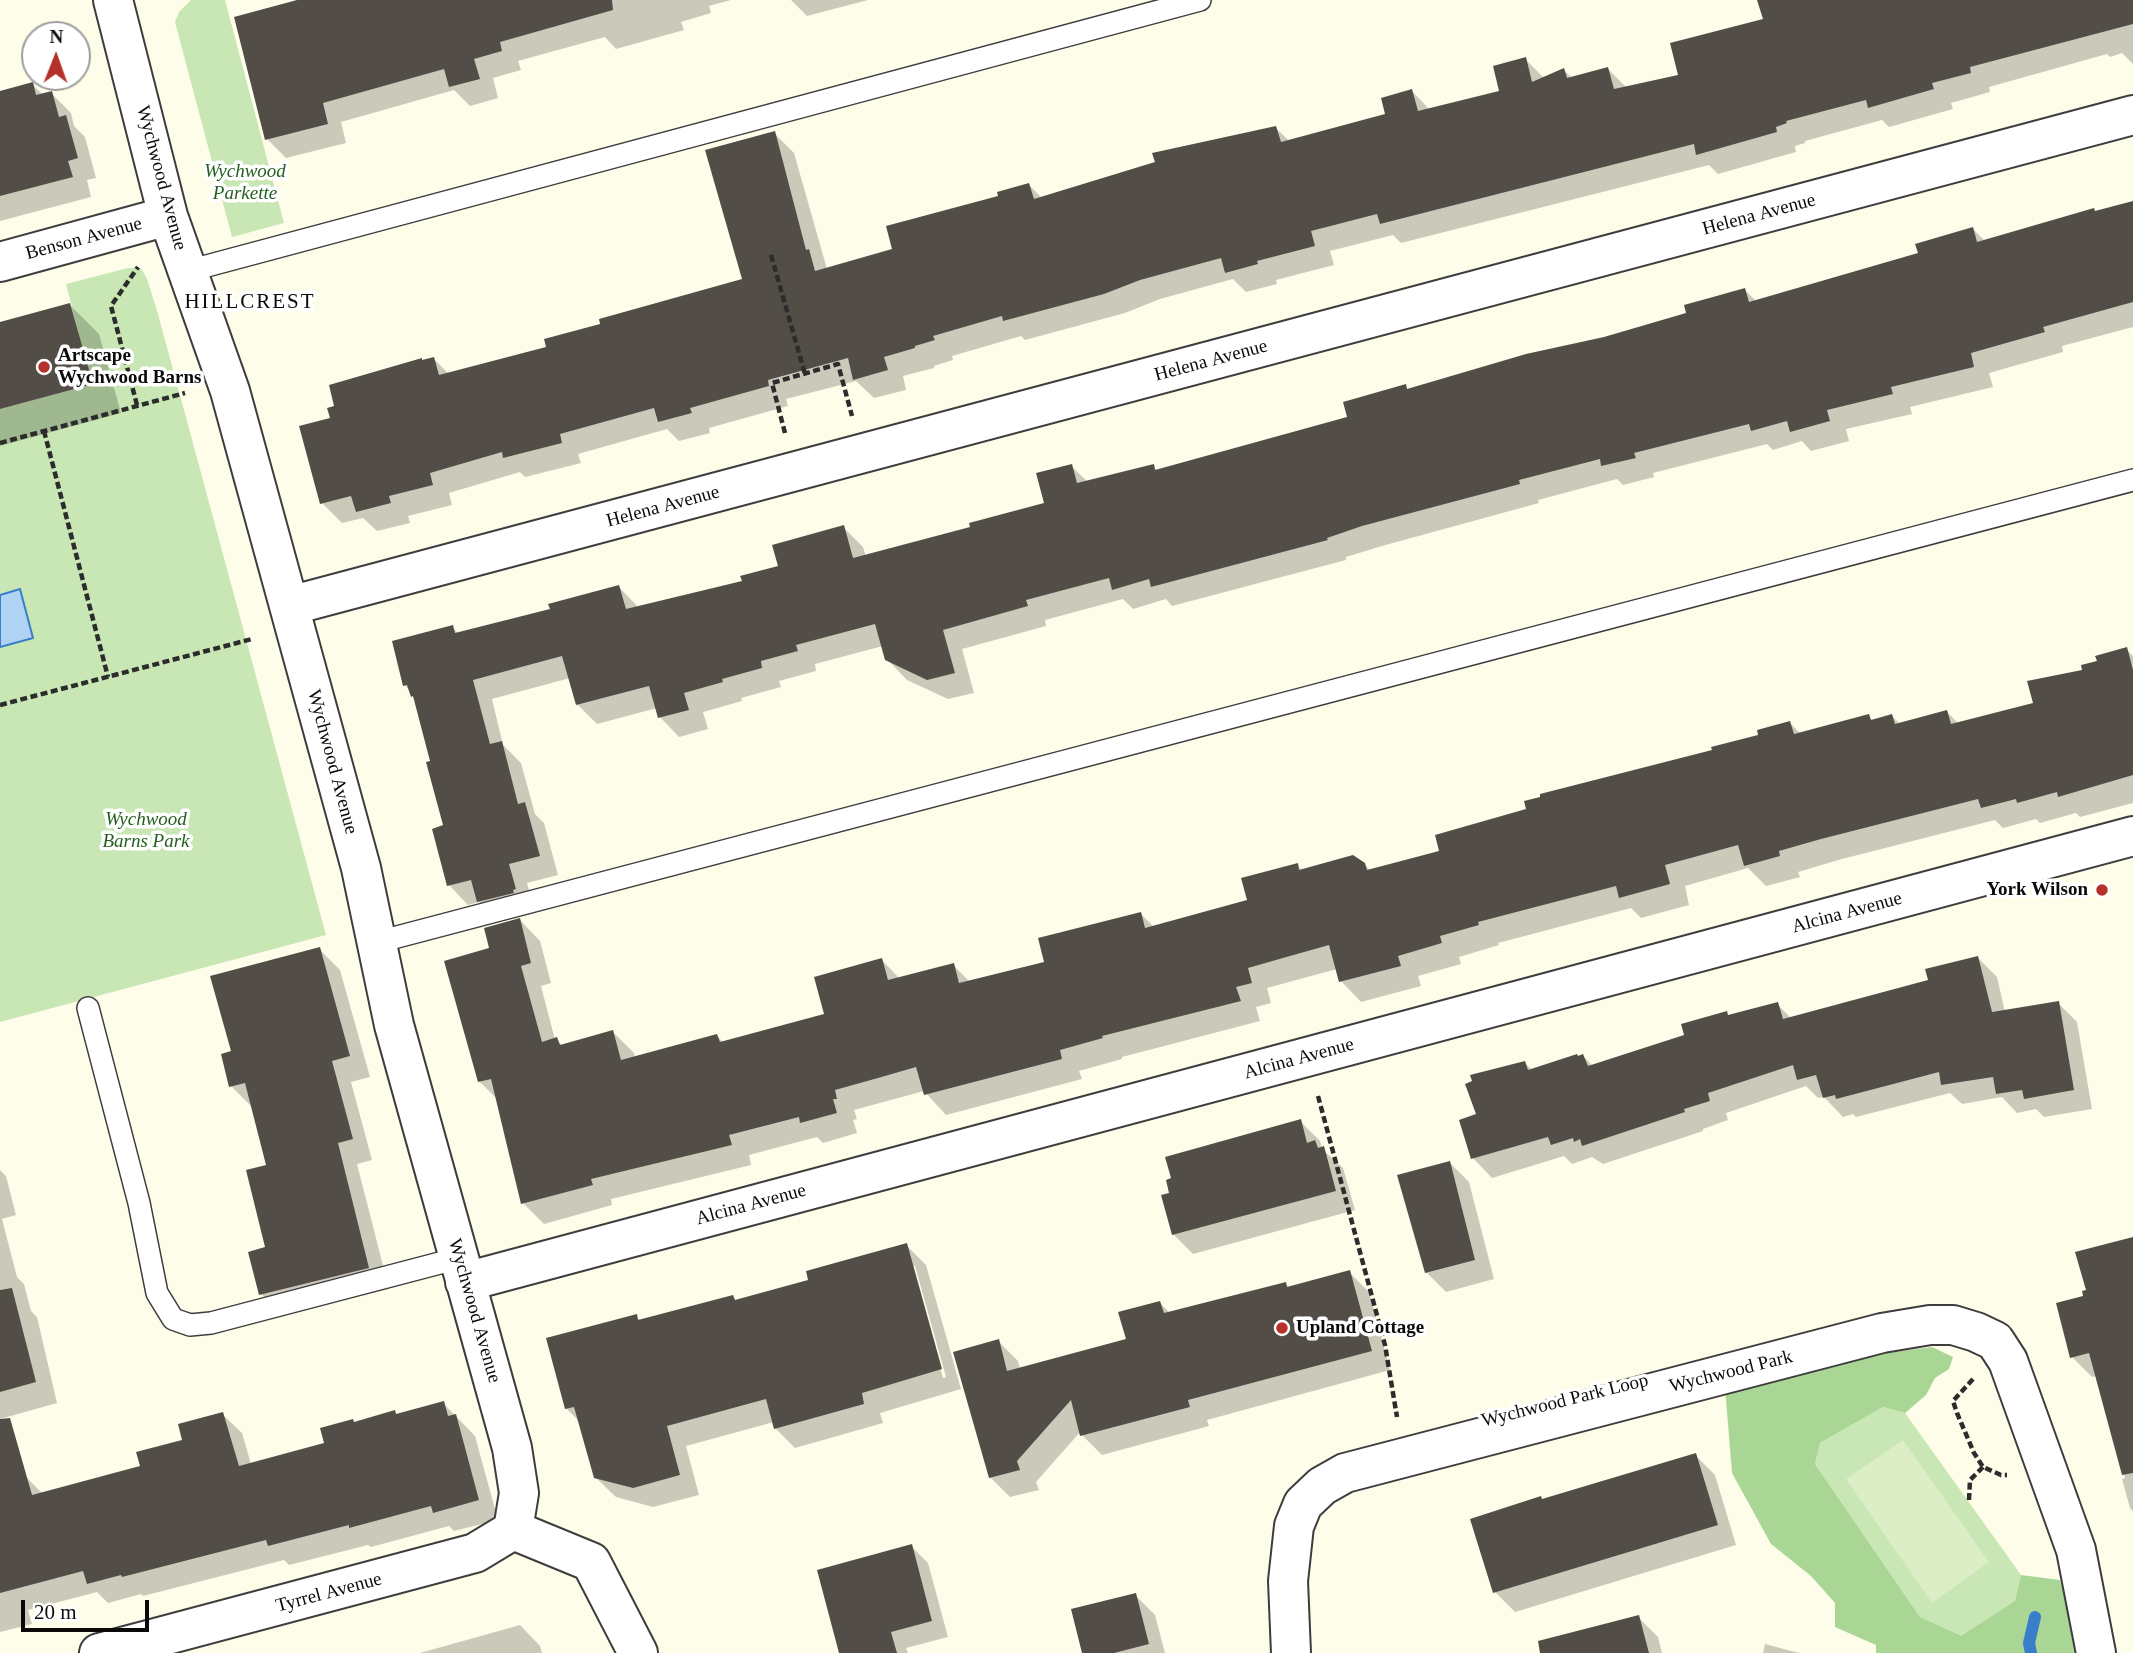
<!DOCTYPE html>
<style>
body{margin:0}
#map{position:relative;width:2133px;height:1653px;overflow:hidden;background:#fefde9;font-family:"Times New Roman",serif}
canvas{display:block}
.north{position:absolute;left:21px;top:21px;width:70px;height:70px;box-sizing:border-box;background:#fff;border:2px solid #9d9d9d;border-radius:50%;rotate:1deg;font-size:19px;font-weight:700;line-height:28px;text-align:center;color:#0a0a0a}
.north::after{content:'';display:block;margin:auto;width:24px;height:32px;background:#b43229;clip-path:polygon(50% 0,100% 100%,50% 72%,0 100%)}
.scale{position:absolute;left:21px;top:1600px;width:128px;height:32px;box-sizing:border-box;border:4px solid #0a0a0a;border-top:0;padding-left:9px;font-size:21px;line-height:24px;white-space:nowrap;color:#0a0a0a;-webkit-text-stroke:5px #fff;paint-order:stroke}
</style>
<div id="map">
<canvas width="2133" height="1653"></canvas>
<div class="north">N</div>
<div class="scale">20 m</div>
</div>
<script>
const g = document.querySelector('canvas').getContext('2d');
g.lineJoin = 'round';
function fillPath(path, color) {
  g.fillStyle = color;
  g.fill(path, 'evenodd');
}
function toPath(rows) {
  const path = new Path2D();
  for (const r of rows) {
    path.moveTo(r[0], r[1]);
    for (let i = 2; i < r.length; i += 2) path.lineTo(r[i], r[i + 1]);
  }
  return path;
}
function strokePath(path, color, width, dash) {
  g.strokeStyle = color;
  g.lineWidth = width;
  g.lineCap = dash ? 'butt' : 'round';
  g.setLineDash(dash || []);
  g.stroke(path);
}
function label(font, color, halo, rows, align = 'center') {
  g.font = font + ' "Times New Roman",serif';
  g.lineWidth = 7;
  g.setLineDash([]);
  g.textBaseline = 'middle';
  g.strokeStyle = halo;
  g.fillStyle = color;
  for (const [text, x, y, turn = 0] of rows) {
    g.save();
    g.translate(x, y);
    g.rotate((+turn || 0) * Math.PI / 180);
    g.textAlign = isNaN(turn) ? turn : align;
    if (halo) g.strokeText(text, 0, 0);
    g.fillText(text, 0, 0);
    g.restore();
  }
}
const green = toPath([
 [191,0,225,0,284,223,232,237,175,22,179,12],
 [128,268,141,268,147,279,158,314,326,935,0,1022,0,409,92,384,66,284],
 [1883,1407,1905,1413,2021,1575,2015,1601,1961,1637,1920,1617,1815,1464,1820,1443]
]);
const forest = toPath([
 [1932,1347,1953,1357,1949,1369,1935,1378,1926,1395,1905,1413,1883,1407,1820,1443,1815,1464,1920,1617,1961,1636,2015,1601,2021,1575,2060,1580,2075,1627,2076,1653,1876,1653,1876,1645,1835,1627,1835,1603,1811,1576,1771,1544,1732,1473,1725,1387,1886,1353]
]);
const pitch = toPath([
 [1903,1440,1989,1562,1932,1603,1846,1479]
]);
const water = toPath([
 [20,589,33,638,0,647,0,595,20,589]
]);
const shadow = toPath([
 [304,0,731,0,709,6,711,13,681,22,684,30,616,49,605,37,518,61,521,70,493,78,498,98,470,106,454,90,341,122,346,143,286,158,267,139],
 [791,0,868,0,807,16],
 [1759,0,2133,0,2133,64,2122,53,2110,57,2107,54,1989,87,1990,92,1951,103,1953,109,1889,127,1882,120,1805,141,1805,143,1795,146,1796,152,1718,174,1709,165,1401,243,1393,235,1330,251,1334,265,1276,280,1277,284,1246,292,1233,279,1160,299,1125,313,1025,340,1021,336,952,356,953,360,934,366,934,368,903,376,906,390,874,398,856,381,786,399,788,406,709,428,710,433,679,441,667,429,578,454,581,463,525,477,520,472,449,493,452,505,408,516,410,523,377,531,363,518,342,523,322,503,332,419,423,362,434,359,449,374,548,348,744,280,774,133,794,153,827,269,894,251,1001,197,1029,185,1042,198,1276,128,1289,141,1387,115,1412,91,1430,110,1501,92,1525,59,1545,79,1564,70,1572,78,1608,69,1627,88,1680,77,1765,21],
 [32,84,43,95,51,93,71,113,74,126,85,137,96,178,87,180,91,197,0,221,0,93],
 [2133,203,2133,327,2062,346,2063,352,1989,373,1993,387,1910,407,1912,414,1846,429,1849,441,1811,451,1802,441,1773,450,1767,444,1653,473,1654,477,1623,485,1617,479,1538,500,1539,503,1382,546,1346,557,1346,560,1172,606,1166,599,1133,609,1123,599,1045,620,1046,626,962,649,974,693,948,699,907,680,887,659,883,646,815,664,816,671,779,681,781,687,741,698,742,701,703,712,708,729,679,737,660,717,657,708,597,724,577,704,570,678,492,699,503,745,521,763,535,814,544,823,558,875,527,883,534,908,532,909,532,912,498,921,479,902,468,905,449,885,445,827,432,762,416,699,405,685,452,627,459,634,552,610,619,587,639,608,744,582,781,567,843,527,863,547,866,557,972,529,1046,504,1071,466,1088,482,1153,466,1158,471,1349,419,1405,386,1409,390,1605,339,1688,315,1745,290,1756,301,1920,255,1973,229,1985,241],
 [70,305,99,334,121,413,0,446,0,323],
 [2126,649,2133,656,2133,803,2080,817,2076,813,2040,823,2036,819,2003,828,1995,820,1842,859,1798,872,1800,877,1766,886,1748,868,1685,886,1689,905,1641,918,1631,908,1498,943,1499,945,1459,957,1461,964,1418,976,1421,986,1361,1002,1341,981,1337,969,1311,976,1267,988,1271,1003,1256,1007,1260,1021,1122,1057,1122,1059,1079,1071,1082,1079,946,1115,924,1091,854,1110,857,1119,853,1120,857,1133,823,1143,817,1137,749,1155,751,1165,611,1199,612,1205,544,1224,523,1203,498,1100,479,1081,491,949,520,920,540,941,551,983,541,986,555,1040,564,1046,613,1032,634,1053,635,1058,717,1036,724,1043,826,1016,882,960,900,979,953,965,970,982,1046,963,1141,914,1154,927,1249,901,1297,865,1303,871,1364,864,1371,871,1441,852,1528,810,1760,736,1790,723,1801,734,1868,716,1873,721,1892,716,1900,724,1947,712,1959,724,2035,704,2099,662],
 [319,949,340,970,370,1077,351,1082,372,1160,357,1164,389,1289,282,1315,261,1294,267,1248,268,1166,252,1107,231,1086,233,1053],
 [1978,958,1997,977,2005,1012,2058,1003,2077,1022,2092,1109,2044,1117,2036,1109,2017,1113,2002,1097,1962,1104,1950,1093,1856,1117,1853,1114,1843,1117,1824,1097,1818,1098,1806,1086,1726,1113,1728,1120,1703,1129,1703,1131,1603,1164,1592,1157,1572,1164,1564,1156,1492,1178,1473,1158,1478,1115,1525,1063,1532,1070,1583,1056,1593,1066,1686,1036,1730,1017,1777,1004,1791,1018,1930,981],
 [1300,1121,1320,1141,1322,1149,1343,1168,1355,1210,1193,1254,1173,1234,1172,1194],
 [1450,1163,1469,1182,1494,1279,1446,1292,1426,1272],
 [0,1170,6,1176,16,1215,2,1219,17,1277,24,1284,31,1311,37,1317,57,1403,0,1419],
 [2133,1239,2133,1511,2130,1508,2122,1479,2125,1478,2097,1376,2092,1377,2072,1357,2086,1297],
 [906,1245,926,1265,961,1389,880,1413,883,1423,795,1448,775,1428,774,1422,686,1446,699,1495,653,1507,616,1497,595,1477,580,1422,566,1408,636,1316,641,1321,733,1297,737,1302,810,1281],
 [911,1266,915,1266,946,1377,943,1378],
 [1349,1272,1369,1292,1390,1370,1207,1420,1209,1426,1102,1455,1082,1435,1081,1431,1036,1482,1039,1490,1010,1497,990,1477,998,1341,1018,1361,1020,1369,1128,1340,1160,1303,1170,1313,1286,1284,1289,1288],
 [443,1403,475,1436,498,1520,454,1531,449,1526,371,1547,368,1545,289,1565,284,1560,143,1596,141,1594,108,1603,97,1592,28,1610,32,1624,0,1632,0,1485,26,1477,43,1494,142,1467,185,1441,222,1414,242,1433,251,1464,327,1444,355,1424,395,1412,398,1416],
 [1695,1455,1715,1475,1736,1545,1515,1612,1495,1592],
 [911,1546,928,1563,948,1637,906,1648,908,1653,841,1653],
 [1135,1595,1155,1615,1165,1653,1084,1653],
 [1638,1617,1658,1637,1662,1653,1573,1653],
 [520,1625,540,1646,542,1653,420,1653],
 [1765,1644,1799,1653,1763,1653]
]);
const stream = toPath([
 [2031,1653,2029,1643,2035,1617]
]);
const building = toPath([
 [297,0,612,0,613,10,500,42,502,51,474,59,480,79,449,87,444,69,323,103,328,124,265,140,234,17],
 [1757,0,2133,0,2133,24,1970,67,1971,73,1932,83,1934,89,1868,108,1866,100,1786,121,1787,123,1776,127,1777,132,1696,155,1694,144,1380,224,1377,214,1311,231,1315,246,1257,261,1258,264,1225,273,1221,258,1140,280,1104,294,1003,321,1002,316,933,336,935,340,915,346,915,348,884,357,888,370,853,380,848,358,768,380,769,386,690,408,692,413,658,422,654,408,560,434,562,443,503,458,502,452,430,473,433,485,389,496,391,503,356,512,351,496,320,504,299,426,330,418,327,408,334,406,329,385,422,358,422,360,434,357,439,375,546,347,544,339,600,324,599,319,742,279,705,150,775,131,806,250,809,249,815,271,892,249,886,226,998,196,997,192,1029,183,1034,199,1155,162,1152,153,1276,126,1281,142,1385,114,1381,98,1412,89,1418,111,1499,91,1493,66,1526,57,1532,82,1564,68,1567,78,1608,67,1614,89,1678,75,1670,43,1763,19],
 [33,82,36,95,52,91,59,117,66,115,78,158,68,161,73,177,0,196,0,91],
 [2133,201,2133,302,2043,327,2045,332,1971,353,1974,367,1891,387,1893,394,1827,410,1830,421,1790,432,1787,421,1751,431,1749,424,1634,453,1636,458,1601,466,1600,459,1519,480,1520,484,1362,526,1327,538,1328,540,1151,587,1149,579,1112,590,1109,578,1026,600,1028,606,943,630,955,673,927,680,885,660,875,624,796,645,798,651,761,661,762,668,722,679,723,682,684,693,689,710,658,718,649,686,576,705,562,656,473,680,490,744,502,741,518,804,525,802,540,856,509,864,516,889,513,890,514,893,477,902,471,880,447,886,432,829,443,825,426,762,430,761,413,696,411,697,407,685,403,686,392,641,453,625,455,633,550,609,548,604,619,585,626,609,742,581,740,576,778,566,772,545,844,525,853,558,970,527,969,523,1044,503,1036,473,1072,464,1077,483,1154,464,1155,470,1347,417,1343,402,1406,384,1407,389,1526,354,1604,337,1686,313,1684,305,1713,297,1745,288,1749,302,1918,253,1915,244,1973,227,1977,242,2094,208,2095,211],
 [70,303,93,384,0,409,0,322],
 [2127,647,2133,670,2133,775,2058,797,2057,792,2017,803,2016,799,1981,808,1978,799,1821,839,1779,851,1780,856,1744,866,1738,845,1665,865,1670,884,1619,898,1616,886,1478,922,1479,925,1440,936,1442,943,1398,956,1401,966,1339,982,1329,945,1290,956,1248,968,1252,983,1236,987,1241,1001,1102,1036,1103,1038,1060,1050,1062,1059,924,1095,916,1067,878,1078,835,1090,837,1099,833,1099,837,1113,800,1123,799,1117,729,1135,732,1145,591,1179,593,1185,521,1204,491,1079,478,1082,444,961,489,948,484,928,520,918,531,963,521,966,542,1042,557,1037,560,1045,613,1030,621,1060,717,1034,720,1042,824,1014,814,977,882,958,888,980,954,963,959,983,1044,962,1038,938,1141,912,1145,928,1247,900,1241,878,1298,863,1299,870,1353,855,1365,863,1367,870,1439,851,1435,835,1526,809,1524,801,1540,797,1540,794,1712,750,1711,747,1758,735,1757,730,1790,721,1794,734,1869,714,1871,720,1892,714,1895,724,1947,710,1951,724,2033,703,2027,681,2082,670,2081,665,2097,661,2095,656],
 [320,947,350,1056,332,1061,353,1139,338,1143,369,1268,259,1295,248,1252,265,1247,246,1170,266,1165,245,1083,229,1087,221,1054,231,1051,210,976],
 [1978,956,1992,1012,2059,1001,2074,1090,2024,1099,2022,1090,1996,1094,1993,1077,1941,1085,1939,1072,1836,1099,1835,1095,1823,1098,1816,1075,1797,1080,1793,1065,1708,1093,1710,1101,1684,1109,1685,1112,1582,1146,1580,1139,1574,1142,1573,1138,1551,1145,1548,1137,1471,1159,1459,1120,1476,1114,1465,1084,1472,1081,1470,1075,1525,1061,1528,1070,1577,1054,1578,1056,1583,1054,1588,1066,1684,1035,1681,1024,1727,1011,1728,1015,1778,1002,1783,1019,1928,980,1925,969],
 [1301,1119,1307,1143,1315,1140,1318,1148,1324,1146,1336,1191,1172,1235,1161,1195,1169,1193,1166,1180,1171,1178,1165,1157],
 [1450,1161,1475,1260,1425,1273,1397,1175],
 [2133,1237,2133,1473,2122,1475,2089,1353,2070,1358,2056,1303,2083,1296,2082,1291,2086,1290,2075,1252],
 [907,1243,942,1369,862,1393,864,1404,774,1429,766,1399,667,1426,680,1475,633,1488,594,1478,574,1407,565,1409,546,1338,637,1314,638,1320,733,1295,735,1300,808,1280,806,1271],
 [1350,1270,1372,1351,1188,1400,1190,1407,1080,1436,1071,1400,1017,1461,1020,1470,989,1478,953,1352,999,1339,1007,1371,1126,1339,1118,1312,1160,1301,1164,1313,1286,1282,1287,1287],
 [12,1288,36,1382,0,1392,0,1290],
 [444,1401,448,1416,456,1414,479,1500,433,1513,431,1506,349,1528,349,1525,268,1546,266,1540,122,1577,121,1575,87,1584,83,1571,0,1593,0,1419,10,1418,32,1495,140,1466,136,1452,182,1440,178,1424,223,1412,239,1466,324,1443,320,1428,353,1419,354,1422,395,1410,396,1414],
 [1696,1453,1718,1525,1493,1593,1470,1519,1541,1496,1542,1499],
 [912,1544,932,1621,891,1632,897,1653,839,1653,817,1570],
 [1136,1593,1149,1644,1114,1653,1082,1653,1071,1609],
 [1639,1615,1649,1653,1540,1653,1538,1641]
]);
const path = toPath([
 [771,255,805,374],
 [137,405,111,306,138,267],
 [44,431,108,677],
 [785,433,772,383,838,364,852,416],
 [0,443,185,393],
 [0,705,252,639],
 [1318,1096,1385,1345,1397,1417],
 [1973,1379,1953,1401,1957,1413,1974,1453,1983,1467,2001,1475,2007,1475],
 [1969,1500,1970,1480,1983,1467]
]);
const service = toPath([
 [188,271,1200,0],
 [378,942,2133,480],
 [88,1008,139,1203,157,1293,173,1319,190,1325,211,1323,459,1258]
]);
const minor = toPath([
 [113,0,168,216,230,391,361,868,394,1025,512,1448,519,1493,513,1530],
 [0,262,168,216],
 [289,606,2133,115],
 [465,1282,2133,836],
 [513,1530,591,1562,638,1653],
 [99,1653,475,1553,513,1530],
 [1291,1653,1288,1581,1294,1526,1303,1504,1322,1486,1345,1473,1882,1333,1930,1325,1953,1325,1976,1332,1995,1341,2008,1361,2076,1550,2096,1653]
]);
const markers = [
 [44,367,7,"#b43229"],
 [2102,890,7,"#b43229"],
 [1282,1328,7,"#b43229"]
];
const parkNames = [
 ["Wychwood",245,172],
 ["Parkette",245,194],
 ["Wychwood",146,820],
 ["Barns Park",146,842]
];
const streetNames = [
 ["Wychwood Avenue",161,178,75],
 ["Helena Avenue",1759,215,-15],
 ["Benson Avenue",84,239,-15],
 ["Helena Avenue",1211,361,-15],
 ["Helena Avenue",663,507,-15],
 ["Wychwood Avenue",332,762,75],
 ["Alcina Avenue",1847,913,-15],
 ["Alcina Avenue",1299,1059,-15],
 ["Alcina Avenue",751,1205,-15],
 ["Wychwood Avenue",474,1311,74],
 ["Wychwood Park",1731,1372,-14],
 ["Wychwood Park Loop",1565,1401,-14],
 ["Tyrrel Avenue",329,1593,-15]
];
const poiNames = [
 ["Artscape",58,356],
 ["Wychwood Barns",58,378],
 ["York Wilson",2088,890,"right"],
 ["Upland Cottage",1296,1328]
];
const neighbourhoodNames = [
 ["HILLCREST",250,302]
];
fillPath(green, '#c9e6b5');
fillPath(forest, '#aad695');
fillPath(pitch, '#dbeec6');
fillPath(water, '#b0d2f3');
strokePath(water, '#397ec8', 2);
fillPath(shadow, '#0003');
strokePath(stream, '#397ec8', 12);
fillPath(building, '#534d47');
strokePath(service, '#3d3d3d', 24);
strokePath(minor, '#3d3d3d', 42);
strokePath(path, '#2c2c2c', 4.5, [7, 3.5]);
strokePath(service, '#fff', 21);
strokePath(minor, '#fff', 38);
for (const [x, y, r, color] of markers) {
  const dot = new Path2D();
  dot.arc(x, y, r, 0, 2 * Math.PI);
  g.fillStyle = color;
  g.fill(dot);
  strokePath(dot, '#fff', 2.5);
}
label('italic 19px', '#245f1e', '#fff', parkNames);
label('19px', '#0a0a0a', '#fff', streetNames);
label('bold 19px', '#0a0a0a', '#fff', poiNames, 'left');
g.letterSpacing = '2px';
label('21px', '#0a0a0a', '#fff', neighbourhoodNames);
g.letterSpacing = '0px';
</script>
